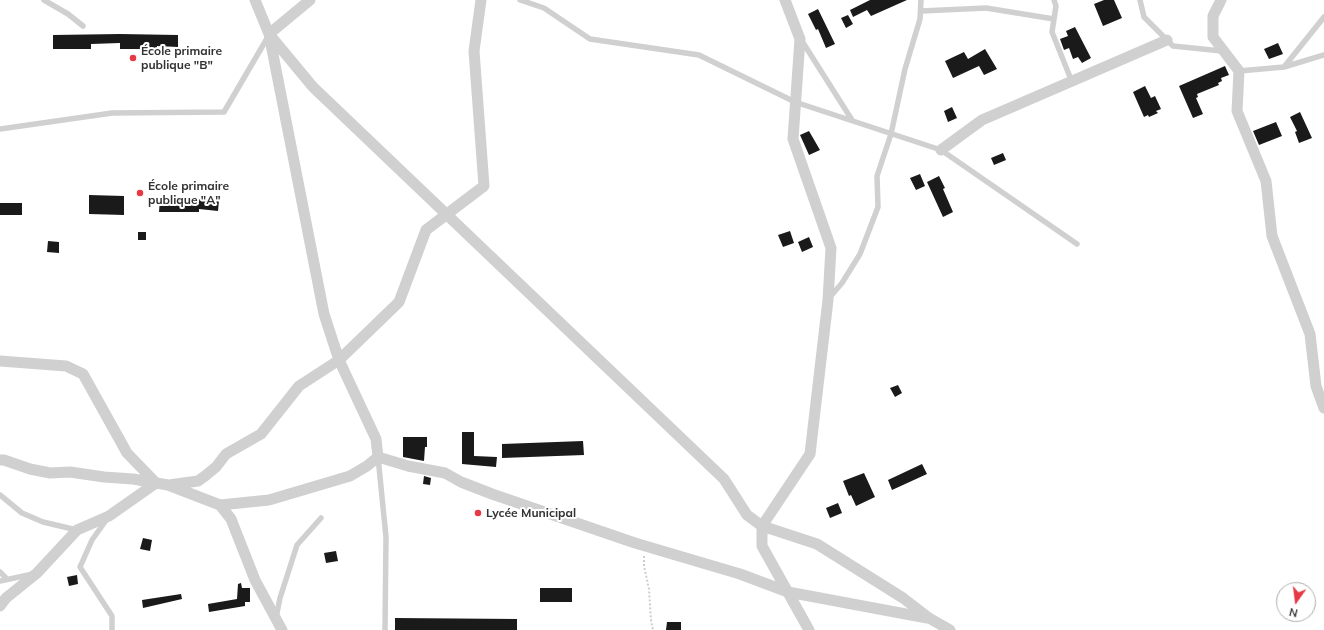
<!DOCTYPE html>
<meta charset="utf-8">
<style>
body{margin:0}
#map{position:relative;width:1324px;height:630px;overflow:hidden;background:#fff;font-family:Mulish,sans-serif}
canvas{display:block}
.north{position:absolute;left:1276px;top:582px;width:40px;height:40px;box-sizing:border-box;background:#fff;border:1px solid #adadad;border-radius:50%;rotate:194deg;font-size:11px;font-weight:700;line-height:16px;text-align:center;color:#333}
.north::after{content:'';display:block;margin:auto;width:14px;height:18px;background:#e63946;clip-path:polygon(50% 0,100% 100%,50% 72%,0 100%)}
</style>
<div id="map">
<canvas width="1324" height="630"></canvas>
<div class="north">N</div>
</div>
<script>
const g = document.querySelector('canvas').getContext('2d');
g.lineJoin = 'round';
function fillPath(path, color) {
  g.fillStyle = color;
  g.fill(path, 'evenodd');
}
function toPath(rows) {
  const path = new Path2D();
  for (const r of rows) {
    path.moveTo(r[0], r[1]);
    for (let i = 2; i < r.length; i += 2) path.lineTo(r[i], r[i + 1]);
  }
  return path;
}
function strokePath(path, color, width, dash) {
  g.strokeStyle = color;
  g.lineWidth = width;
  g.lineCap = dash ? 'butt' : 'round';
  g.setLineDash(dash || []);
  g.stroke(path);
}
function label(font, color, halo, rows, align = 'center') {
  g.font = font + ' Mulish,sans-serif';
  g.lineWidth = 4;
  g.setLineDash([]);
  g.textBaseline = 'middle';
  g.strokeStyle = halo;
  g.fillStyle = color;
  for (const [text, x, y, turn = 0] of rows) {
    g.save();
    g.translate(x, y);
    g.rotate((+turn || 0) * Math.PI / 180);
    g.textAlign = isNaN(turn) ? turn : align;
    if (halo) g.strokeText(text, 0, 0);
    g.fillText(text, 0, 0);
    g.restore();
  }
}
const building = toPath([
 [870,0,907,0,871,16,867,10,853,17,850,10],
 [1104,0,1114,0,1122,18,1103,26,1094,4],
 [818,9,835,44,826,48,818,29,816,30,808,14],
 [848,15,853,24,846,28,841,18],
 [1075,27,1091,58,1082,63,1078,57,1073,59,1069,48,1064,50,1060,39,1068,36,1066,31],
 [120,34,178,35,178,47,157,46,157,49,120,49,120,43,91,44,91,49,53,49,53,35],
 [1278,43,1283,54,1269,59,1264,49],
 [985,49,997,69,984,75,979,66,953,78,945,61,964,52,968,59],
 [1225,66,1229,75,1221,78,1222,81,1218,83,1219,85,1197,94,1198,97,1196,98,1203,114,1193,118,1179,86],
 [1145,86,1151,98,1155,96,1161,109,1156,111,1158,113,1149,117,1148,115,1144,117,1133,92],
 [952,107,957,118,948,122,944,111],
 [1300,112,1312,138,1299,143,1295,132,1297,131,1290,117],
 [1276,122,1282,136,1259,145,1253,131],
 [809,131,820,150,809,155,800,135],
 [1003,153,1006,160,994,165,991,158],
 [920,174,925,186,916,190,910,178],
 [939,176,945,188,943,189,953,212,943,217,927,182],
 [89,195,124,196,124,215,89,214],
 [160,198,219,200,218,211,199,209,199,212,159,212],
 [0,203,22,203,22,215,0,215],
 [790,231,794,243,783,247,778,235],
 [138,232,146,232,146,240,138,240],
 [809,237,813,247,802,252,798,242],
 [48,241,59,242,59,253,47,252],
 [898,385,902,393,895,397,890,388],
 [462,432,474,432,474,456,497,457,496,467,462,464],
 [403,437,427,437,427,447,425,447,424,461,403,457],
 [583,441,584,455,502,458,502,444],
 [922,464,927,474,892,490,888,480],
 [864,473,875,497,856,506,851,495,849,496,843,481],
 [424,476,431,478,430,485,423,484],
 [838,503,842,513,830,518,826,508],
 [143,538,152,540,150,551,140,549],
 [336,551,338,561,326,563,324,553],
 [77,575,78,584,69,586,67,577],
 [241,583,242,588,250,588,250,602,245,602,245,606,209,612,208,604,237,599,238,584],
 [540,588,572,588,572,602,540,602],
 [181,594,182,599,143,608,142,600],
 [395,618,517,619,517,630,395,630],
 [667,622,681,622,681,630,666,630]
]);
const path = toPath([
 [644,556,644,566,649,589,651,620,653,630]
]);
const service = toPath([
 [44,0,68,14,83,26],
 [520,0,544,8,590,39,699,55,795,102,941,150,1077,244],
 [1054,0,1056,6,1052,32,1072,82],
 [1140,0,1144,17,1173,46,1222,51],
 [921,11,986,8,1054,19],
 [802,41,852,120],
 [1284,67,1324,55],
 [1239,71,1284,67,1324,17],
 [0,129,112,113,224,112,269,35],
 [830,297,842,283,860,254,878,207,877,176,891,134,905,69,920,19,921,0],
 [378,457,386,537,385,630],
 [0,495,22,513,43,522,77,530],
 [107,519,92,540,80,567,112,616,112,630],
 [0,572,7,579],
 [0,581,33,574],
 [276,618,280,598,297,545,321,518]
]);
const minor = toPath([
 [255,0,269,34,313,87,724,479,747,515,762,526,817,544,903,598,929,618,950,630],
 [785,0,800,39,793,139,831,248,828,300,810,454,762,526,762,546,809,630],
 [1221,0,1213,16,1213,37,1239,71,1237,111,1266,181,1272,236,1310,334,1316,386,1324,408],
 [941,150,982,120,1167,40],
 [0,361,66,366,83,374,127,453,156,483,109,516,77,530,37,573,6,598,0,606],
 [378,457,408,466,445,473,461,482,492,494,635,543,740,574,788,592,927,618],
 [0,460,4,460,30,469,50,473,70,472,104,477,133,479,168,485,220,505,269,500,350,476,367,466,378,457,376,439,339,360,324,314,269,34,310,0],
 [169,485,198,481,205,476,216,467,226,454,261,434,299,386,339,360,399,302,426,230,484,186,474,51,481,0],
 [220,505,231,519,255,580,282,630]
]);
const markers = [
 [133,58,4,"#e63946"],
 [140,193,4,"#e63946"],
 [478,513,4,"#e63946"]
];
const poiNames = [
 ["École primaire",141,51],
 ["publique \"B\"",141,65],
 ["École primaire",148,186],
 ["publique \"A\"",148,200],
 ["Lycée Municipal",486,513]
];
fillPath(building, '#1a1a1a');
strokePath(path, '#cdcdcd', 2, [2, 2]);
strokePath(service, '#d0d0d0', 5.5);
strokePath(minor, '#d0d0d0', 11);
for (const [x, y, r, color] of markers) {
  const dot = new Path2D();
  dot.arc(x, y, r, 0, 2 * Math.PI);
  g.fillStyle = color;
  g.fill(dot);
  strokePath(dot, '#fff', 1.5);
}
label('bold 12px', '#333', '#fff', poiNames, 'left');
</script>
